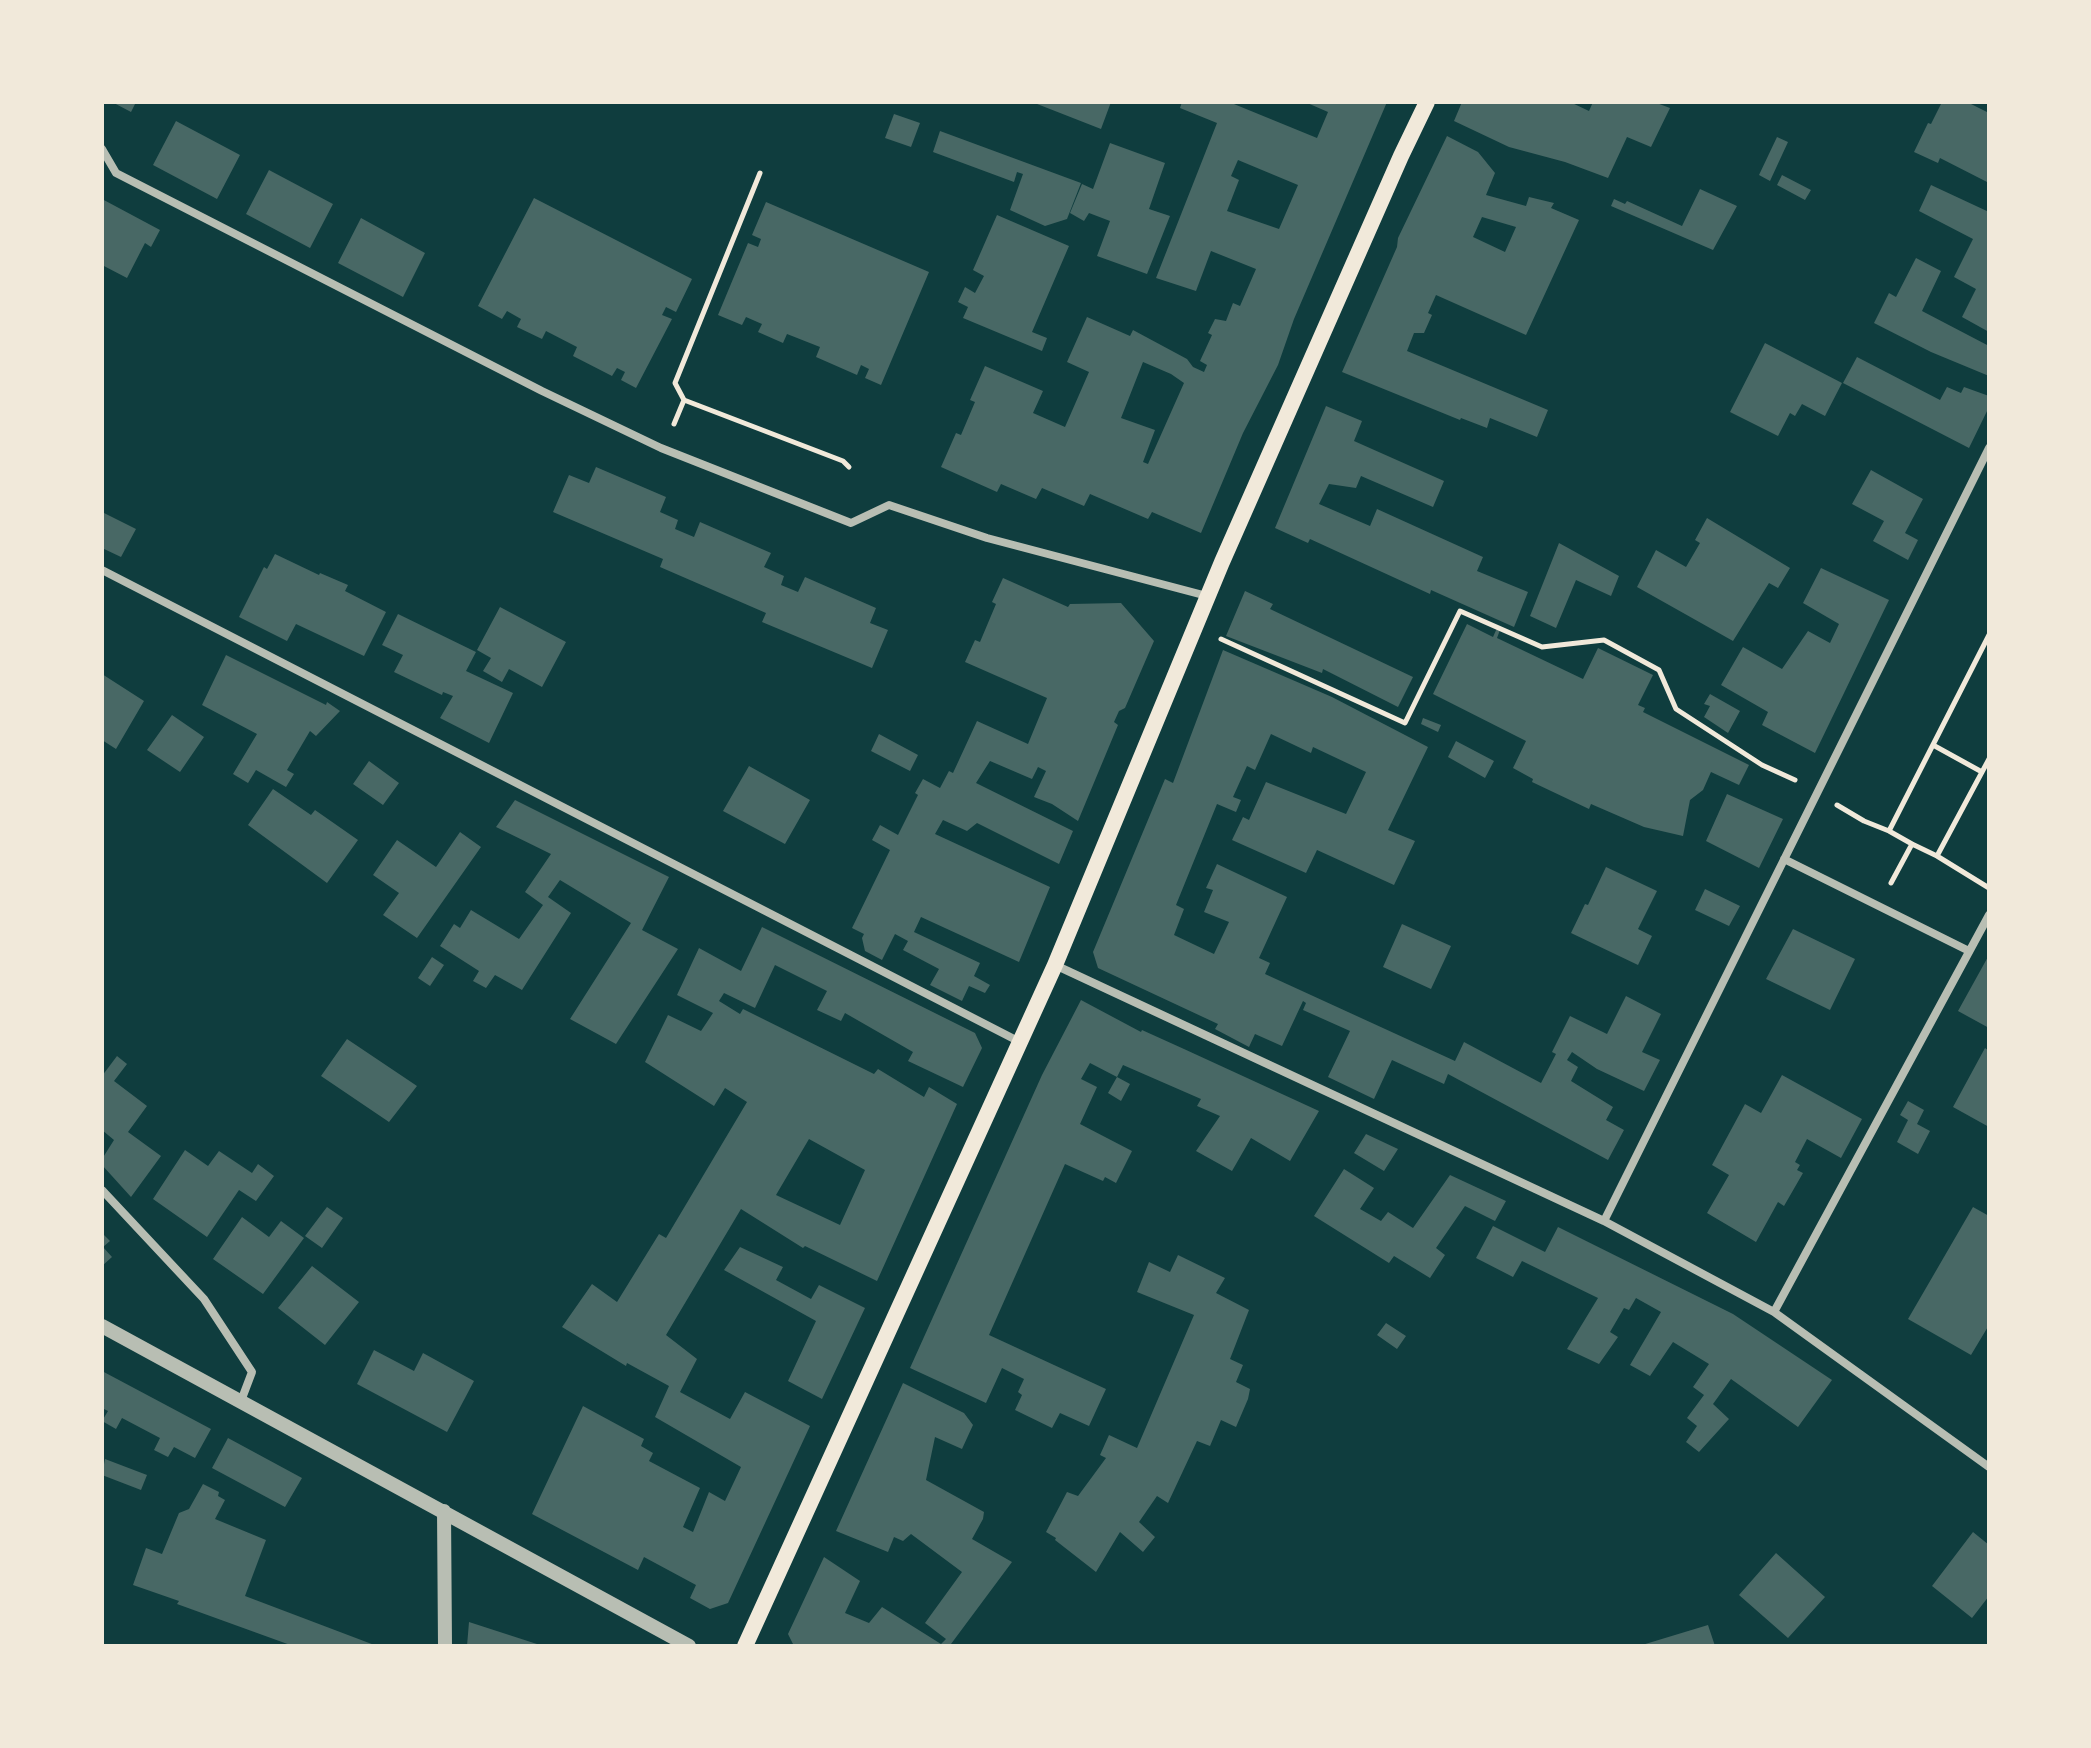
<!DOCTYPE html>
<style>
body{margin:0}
#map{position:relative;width:2091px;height:1748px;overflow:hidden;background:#0f3d3e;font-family:Quicksand,sans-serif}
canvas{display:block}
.frame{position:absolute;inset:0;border:104px solid #f1e9da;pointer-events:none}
</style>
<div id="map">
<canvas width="2091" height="1748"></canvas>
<div class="frame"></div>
</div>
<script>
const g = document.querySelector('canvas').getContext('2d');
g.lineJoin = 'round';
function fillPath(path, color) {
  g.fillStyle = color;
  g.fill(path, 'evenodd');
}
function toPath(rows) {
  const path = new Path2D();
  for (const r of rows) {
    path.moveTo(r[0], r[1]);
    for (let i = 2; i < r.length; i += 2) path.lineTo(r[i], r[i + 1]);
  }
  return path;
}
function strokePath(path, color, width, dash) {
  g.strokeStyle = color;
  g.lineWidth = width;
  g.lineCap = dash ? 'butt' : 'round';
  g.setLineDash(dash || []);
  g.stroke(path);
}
const building = toPath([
 [112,102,136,102,131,112],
 [1032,102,1111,102,1101,129],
 [1182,102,1229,102,1317,138,1328,112,1305,102,1387,102,1294,319,1278,365,1243,433,1201,533,1152,512,1148,519,1090,494,1084,506,1042,488,1036,499,1001,484,997,492,941,467,956,433,961,435,975,402,970,400,985,366,1043,391,1033,413,1065,427,1089,372,1067,362,1087,317,1130,336,1133,330,1187,359,1193,367,1204,372,1207,365,1200,361,1212,335,1208,333,1215,319,1226,321,1233,303,1240,306,1256,269,1211,251,1196,291,1156,278,1217,123,1180,108],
 [1238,160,1298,185,1279,229,1227,211,1239,180,1231,176],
 [1143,362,1171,374,1184,383,1148,464,1143,462,1155,430,1121,418],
 [1462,102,1570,102,1589,111,1593,102,1654,102,1670,108,1651,147,1627,137,1608,178,1565,162,1509,147,1454,121],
 [1942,102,1967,102,1989,113,1989,183,1940,158,1938,163,1914,152,1928,123,1931,124],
 [894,114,920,123,911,147,885,138],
 [176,121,240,155,217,199,153,165],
 [940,131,1081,183,1067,219,1045,226,1010,210,1023,174,1017,172,1014,182,933,152],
 [1447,136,1478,152,1495,173,1486,195,1526,206,1529,197,1554,203,1551,208,1579,220,1526,335,1436,295,1428,313,1432,315,1424,333,1414,333,1407,351,1548,410,1537,437,1490,418,1487,428,1461,418,1460,420,1342,372,1397,247,1398,238],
 [1482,217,1516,227,1505,252,1473,237],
 [1777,137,1788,142,1770,181,1759,175],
 [1110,143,1165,163,1149,209,1170,216,1147,274,1097,256,1110,221,1089,213,1084,221,1070,213,1082,184,1093,189],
 [269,170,333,204,310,248,246,214],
 [1782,175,1811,190,1805,200,1777,185],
 [1931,185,1989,212,1989,332,1962,317,1976,289,1954,277,1973,239,1919,211],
 [1700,189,1737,206,1713,250,1611,206,1614,199,1625,204,1627,201,1682,226],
 [534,198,692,279,676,312,666,307,662,315,672,319,636,388,621,380,625,372,617,368,612,376,573,356,577,347,546,331,542,339,517,327,521,319,507,311,502,319,478,306],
 [102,199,160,230,151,247,145,243,127,278,102,265],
 [766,202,929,272,881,385,865,378,869,369,861,365,857,375,816,357,820,347,787,334,783,343,758,332,762,324,746,317,742,325,718,315,748,243,758,247,761,239,752,235],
 [997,215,1069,246,1032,332,1047,338,1042,351,963,318,968,307,958,302,965,287,975,293,984,276,973,270],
 [361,218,425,253,403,297,338,263],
 [1916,258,1941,271,1922,311,1989,346,1989,376,1931,352,1874,323,1889,293,1896,297],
 [1765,343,1842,383,1825,416,1802,404,1795,416,1790,413,1778,436,1730,412],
 [1857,357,1940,400,1947,387,1961,393,1964,387,1989,396,1989,407,1969,448,1843,383],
 [1326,406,1362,421,1354,441,1444,481,1433,507,1361,476,1356,488,1329,484,1319,504,1370,526,1377,509,1483,557,1477,571,1528,592,1514,627,1431,590,1430,594,1310,539,1308,543,1275,528],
 [596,467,666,497,660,512,678,520,675,529,694,537,700,522,771,553,764,567,784,576,781,585,798,592,805,577,876,608,870,623,888,630,872,668,762,622,766,613,660,567,663,559,553,512,569,475,589,483],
 [1871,470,1923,499,1905,533,1918,540,1908,560,1873,541,1884,521,1852,504],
 [102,512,136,529,121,557,102,548],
 [1707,518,1790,568,1778,588,1769,583,1733,641,1637,587,1656,550,1686,567,1700,543,1695,540],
 [1559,543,1619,576,1611,596,1576,580,1556,628,1530,616],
 [275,554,319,575,320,573,348,585,345,591,386,612,364,656,296,624,287,641,239,617,264,567,267,569],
 [1821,568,1889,600,1815,753,1762,725,1768,712,1721,685,1743,647,1782,669,1808,631,1830,643,1839,624,1803,603],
 [1003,578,1068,607,1070,604,1121,603,1154,641,1125,708,1119,711,1114,722,1118,725,1078,821,1052,804,1034,797,1046,771,1038,767,1032,779,990,761,976,783,1073,831,1059,864,977,823,967,831,943,820,935,834,1050,887,1019,962,921,917,914,932,980,963,974,976,990,985,985,993,969,986,962,1001,930,985,939,969,903,950,908,941,895,934,882,960,865,951,862,938,864,934,852,928,890,850,872,840,880,825,898,835,918,795,915,793,923,779,940,788,949,771,953,773,977,721,1028,744,1047,698,965,662,975,640,980,642,996,604,992,602],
 [1245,591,1273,604,1270,609,1413,677,1398,707,1323,669,1322,673,1226,636],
 [500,607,566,642,542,687,509,669,502,682,483,671,491,658,477,650],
 [398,614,476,652,466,671,513,693,489,743,440,718,453,696,443,692,442,695,394,672,403,655,382,645],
 [1467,624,1493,637,1497,628,1500,630,1497,638,1583,679,1598,648,1653,675,1638,705,1645,708,1643,712,1749,765,1739,785,1711,772,1703,790,1690,800,1683,836,1644,827,1591,804,1589,809,1532,782,1533,779,1513,768,1526,741,1433,694],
 [1223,650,1332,697,1428,747,1388,830,1415,841,1394,885,1317,850,1306,873,1232,840,1243,817,1249,820,1266,782,1346,814,1366,772,1313,747,1311,753,1271,734,1255,770,1247,766,1233,797,1241,800,1236,812,1217,804,1176,905,1184,909,1174,935,1214,954,1229,922,1204,912,1213,890,1206,888,1217,864,1287,897,1259,958,1270,963,1265,974,1455,1061,1464,1042,1541,1083,1556,1054,1552,1052,1570,1016,1607,1034,1626,996,1661,1014,1642,1052,1660,1060,1644,1091,1597,1069,1572,1052,1567,1060,1578,1067,1571,1081,1613,1107,1606,1120,1624,1130,1608,1160,1448,1074,1444,1084,1392,1060,1374,1099,1328,1077,1350,1031,1303,1010,1306,1003,1303,1001,1282,1046,1255,1034,1249,1047,1215,1029,1218,1024,1098,968,1093,952,1165,779,1173,783],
 [226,655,326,705,327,702,340,711,316,736,310,731,287,770,294,774,286,787,256,770,248,783,233,774,257,734,202,705],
 [102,674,144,701,116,749,102,740],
 [1710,694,1740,711,1728,733,1704,717,1710,706,1704,704],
 [172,715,204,737,180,772,147,750],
 [1423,718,1441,725,1438,732,1421,724],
 [879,734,918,755,910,771,871,751],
 [1456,741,1494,761,1485,778,1448,757],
 [369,761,399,783,383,805,353,784],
 [749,766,810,800,785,844,723,811],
 [273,789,311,815,315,810,358,840,327,883,248,825],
 [1727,794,1783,819,1759,868,1706,841],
 [515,800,669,877,642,930,678,949,616,1044,570,1019,631,923,560,880,548,897,571,913,522,990,495,975,486,988,473,981,479,971,440,946,454,924,460,928,471,910,519,939,543,905,525,892,551,854,496,827],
 [460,832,481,847,417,938,383,915,399,893,373,875,397,840,436,867],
 [1606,867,1657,891,1638,929,1652,936,1638,965,1571,933,1585,904,1588,905],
 [1705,889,1740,906,1729,926,1695,910],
 [1402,924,1451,946,1431,989,1383,967],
 [762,927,975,1033,982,1048,963,1087,908,1061,913,1052,845,1013,841,1021,817,1010,827,991,775,965,755,1008,724,993,719,1001,740,1014,743,1009,874,1074,878,1069,924,1097,929,1087,957,1104,877,1281,805,1246,803,1248,741,1209,666,1335,697,1359,680,1392,730,1419,745,1392,810,1426,728,1603,710,1609,690,1598,696,1585,644,1557,638,1570,532,1514,583,1406,644,1439,641,1446,653,1453,649,1461,700,1488,683,1527,693,1532,709,1492,725,1501,741,1467,655,1417,669,1386,627,1363,626,1366,562,1327,592,1284,617,1302,659,1234,666,1238,747,1102,725,1088,714,1106,645,1062,668,1015,701,1031,713,1013,677,995,699,948,741,971],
 [809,1139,865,1170,840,1225,776,1195],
 [1793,929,1855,959,1830,1010,1766,979],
 [1989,955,1989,1028,1958,1011],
 [432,957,444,965,430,986,418,978],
 [1081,1000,1141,1032,1142,1030,1184,1049,1319,1111,1290,1161,1251,1138,1232,1171,1196,1151,1220,1116,1197,1106,1201,1099,1123,1065,1117,1077,1090,1063,1081,1079,1097,1087,1080,1124,1132,1151,1116,1183,1105,1177,1103,1181,1065,1164,989,1335,1106,1389,1089,1426,1060,1413,1052,1428,1015,1410,1022,1395,1018,1392,1024,1379,1002,1368,986,1403,910,1368,1042,1075],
 [347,1039,417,1086,389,1122,321,1076],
 [1985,1048,1989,1051,1989,1127,1953,1107],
 [117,1056,127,1064,114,1081,147,1106,128,1132,161,1156,131,1197,102,1165,102,1159,114,1140,102,1130,102,1076],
 [1782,1075,1862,1119,1841,1158,1807,1139,1795,1162,1800,1165,1797,1170,1803,1173,1784,1206,1778,1202,1756,1242,1707,1213,1729,1175,1712,1165,1745,1104,1761,1113],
 [1117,1077,1130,1084,1121,1101,1108,1093],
 [1908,1101,1924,1110,1917,1124,1930,1131,1918,1154,1897,1142,1908,1120,1900,1115],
 [1366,1134,1398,1149,1384,1171,1354,1153],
 [185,1150,208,1166,219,1151,252,1173,258,1164,274,1176,256,1201,239,1190,207,1237,153,1199],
 [1344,1169,1374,1188,1360,1209,1381,1221,1388,1212,1413,1228,1450,1175,1506,1201,1495,1221,1465,1206,1436,1248,1445,1255,1430,1278,1394,1256,1389,1263,1314,1216],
 [327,1207,343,1218,322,1248,305,1236],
 [1973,1207,1989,1216,1989,1325,1971,1355,1908,1319],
 [242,1217,269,1237,281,1221,304,1238,263,1294,213,1259],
 [1493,1226,1545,1252,1558,1227,1733,1314,1832,1380,1798,1427,1731,1379,1713,1404,1729,1419,1699,1452,1686,1442,1697,1426,1687,1418,1704,1395,1693,1387,1709,1364,1673,1342,1650,1376,1630,1365,1661,1312,1636,1298,1629,1310,1624,1308,1610,1332,1618,1337,1599,1364,1567,1349,1598,1298,1522,1261,1513,1277,1476,1258],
 [102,1233,110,1241,103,1247,112,1257,102,1266],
 [740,1247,783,1267,776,1280,811,1299,819,1285,865,1308,822,1399,788,1381,816,1321,724,1270],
 [1178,1255,1225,1278,1216,1293,1249,1310,1230,1359,1243,1365,1236,1382,1250,1389,1248,1399,1236,1427,1221,1420,1210,1446,1197,1441,1168,1503,1157,1496,1139,1522,1155,1537,1143,1552,1120,1532,1096,1572,1055,1540,1056,1538,1046,1532,1067,1492,1078,1496,1106,1458,1100,1455,1109,1435,1137,1448,1194,1315,1137,1292,1149,1262,1170,1272],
 [312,1266,359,1302,325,1345,278,1308],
 [1386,1323,1406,1336,1397,1349,1377,1335],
 [374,1350,414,1371,423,1353,474,1381,447,1432,357,1384],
 [102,1371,211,1429,195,1458,174,1447,168,1457,154,1450,160,1438,122,1418,116,1429,102,1421,108,1411,102,1408],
 [903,1383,964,1413,973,1425,962,1449,935,1437,926,1480,984,1512,983,1519,972,1539,1012,1562,951,1644,953,1646,794,1646,788,1634,824,1557,860,1581,845,1613,869,1623,882,1607,941,1644,946,1639,925,1623,962,1572,911,1534,903,1541,894,1537,888,1552,836,1531],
 [228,1438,302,1478,285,1507,212,1468],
 [105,1459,147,1475,141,1490,102,1475],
 [203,1484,219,1492,218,1496,225,1500,215,1519,266,1540,245,1596,377,1646,293,1646,177,1604,179,1601,133,1585,146,1548,162,1554,179,1513,189,1509],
 [1973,1532,1989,1545,1989,1596,1972,1618,1932,1586],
 [1776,1553,1825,1597,1788,1638,1739,1595],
 [469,1622,540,1645,540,1646,467,1646],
 [1708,1625,1715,1646,1643,1646,1642,1645]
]);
const path = toPath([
 [684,400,843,461,849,467],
 [674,424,684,400,675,383,760,173],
 [1221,639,1405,723,1460,611,1542,647,1604,640,1659,670,1676,709,1762,765,1795,780],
 [1933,745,1982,772],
 [1837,805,1864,821,1889,831],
 [1912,844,1889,831,1989,635],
 [1937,856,1989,888],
 [1891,883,1912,844,1937,856,1989,759]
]);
const minor = toPath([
 [102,149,116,173,542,391,661,448,851,523,889,505,987,538,1207,596],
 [102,570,1020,1042],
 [1784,859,1969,951],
 [1055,965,1604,1221,1774,1312,1989,1467],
 [102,1190,204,1299,252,1372,241,1401],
 [1604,1221,1989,448],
 [1774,1312,1989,915]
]);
const tertiary = toPath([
 [102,1326,689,1646],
 [444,1511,445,1646]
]);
const secondary = toPath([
 [745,1646,1055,965,1222,562,1401,156,1427,102]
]);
fillPath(building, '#486865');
strokePath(path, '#f1e9da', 5);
strokePath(minor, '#b8beb3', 8);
strokePath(tertiary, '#b8beb3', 14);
strokePath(secondary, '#f1e9da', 16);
</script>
